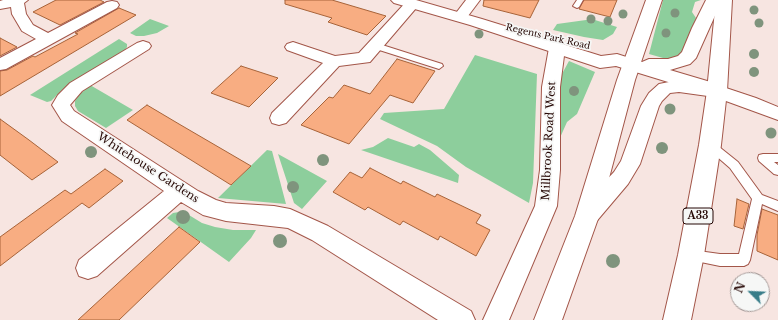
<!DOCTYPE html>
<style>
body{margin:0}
#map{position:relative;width:778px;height:320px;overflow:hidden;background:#f7e5e1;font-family:"Libre Baskerville",serif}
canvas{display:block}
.north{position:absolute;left:730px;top:272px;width:40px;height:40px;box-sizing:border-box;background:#f6f7f6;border:1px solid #a29795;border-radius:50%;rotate:294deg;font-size:11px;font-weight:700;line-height:16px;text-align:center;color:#250704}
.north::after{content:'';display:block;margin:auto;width:14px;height:18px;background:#377d89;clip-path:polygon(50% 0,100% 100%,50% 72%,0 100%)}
</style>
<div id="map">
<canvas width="778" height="320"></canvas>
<div class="north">N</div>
</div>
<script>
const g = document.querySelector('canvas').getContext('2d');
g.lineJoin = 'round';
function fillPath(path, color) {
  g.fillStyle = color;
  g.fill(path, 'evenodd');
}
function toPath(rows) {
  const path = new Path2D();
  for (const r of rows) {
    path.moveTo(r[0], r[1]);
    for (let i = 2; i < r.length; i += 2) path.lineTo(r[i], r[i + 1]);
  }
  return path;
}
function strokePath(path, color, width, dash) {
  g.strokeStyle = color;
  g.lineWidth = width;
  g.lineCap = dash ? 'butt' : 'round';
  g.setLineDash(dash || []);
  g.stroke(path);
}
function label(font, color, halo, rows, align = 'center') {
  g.font = font + ' "Libre Baskerville",serif';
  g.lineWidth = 3.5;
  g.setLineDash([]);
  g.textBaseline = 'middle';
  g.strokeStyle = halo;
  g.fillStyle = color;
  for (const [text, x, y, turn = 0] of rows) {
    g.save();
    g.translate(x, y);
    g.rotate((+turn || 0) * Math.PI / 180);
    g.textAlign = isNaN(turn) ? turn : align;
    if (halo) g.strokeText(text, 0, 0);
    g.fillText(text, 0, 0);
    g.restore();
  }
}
const green = toPath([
 [663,0,701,0,695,2,692,12,696,18,682,53,673,58,663,58,649,54],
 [150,19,169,26,157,33,144,36,136,36,130,33],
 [586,20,595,20,617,27,613,34,603,40,584,37,553,30,557,24],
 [119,39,127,44,127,47,124,52,63,89,51,101,47,102,30,95],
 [475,55,537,74,533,183,529,203,466,167,437,146,380,119,384,113,444,109],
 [569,61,595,72,577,114,567,122,559,140,557,83],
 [90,85,133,110,106,128,78,111,75,106,75,101,79,95],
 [388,138,414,147,419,144,430,150,459,175,458,183,361,150,373,147],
 [267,150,272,151,286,204,218,198],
 [278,154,327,181,302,209,294,203],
 [179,212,184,212,202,223,215,227,233,230,256,230,251,238,229,262,167,218,173,213]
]);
const building = toPath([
 [56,0,100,0,104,2,60,25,33,12,56,0],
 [285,0,332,0,386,16,367,35,328,22,332,18,285,4,285,0],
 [484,0,539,0,530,18,483,6,484,0],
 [584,0,617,0,610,17,579,9,584,0],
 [119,8,136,15,0,96,0,71,7,70,33,56,35,57,78,34,75,33,119,8],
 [0,38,17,47,0,56,0,38],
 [397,59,435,71,413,103,390,95,349,144,301,125,329,97,333,98,344,85,370,94,397,59],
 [241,66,278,78,249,107,211,93,241,66],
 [147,105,179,124,251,166,231,185,127,120,147,105],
 [0,119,29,140,58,162,32,180,0,155,0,119],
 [370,168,401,184,403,181,435,197,437,194,481,215,476,223,490,230,476,256,440,236,438,240,403,221,400,225,368,207,365,210,333,192,350,172,362,178,370,168],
 [105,169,123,181,89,208,82,203,0,266,0,237,65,190,71,194,105,169],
 [737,199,749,204,743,229,734,226,737,199],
 [762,209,778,215,778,260,757,251,757,235,762,209],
 [179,227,200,242,119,320,78,320,179,227]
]);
const service = toPath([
 [577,0,583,0,579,7,577,8,573,6,577,0],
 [373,44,379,44,442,64,443,66,439,69,436,68,373,48,373,44],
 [710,141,713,142,738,162,762,195,778,201,778,211,762,204,750,260,748,264,744,266,720,266,691,260,687,259,685,255,687,251,691,250,720,254,739,254,752,199,730,168,707,148,705,145,707,142,710,141],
 [763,154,778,154,778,162,774,162,778,165,778,175,774,174,759,161,758,158,759,155,763,154]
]);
const minor = toPath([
 [3,0,28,0,24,3,26,14,33,25,48,33,107,2,112,1,117,2,119,5,117,8,6,69,0,70,0,58,36,39,22,31,12,14,11,7,0,9,0,1,3,0],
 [413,0,417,1,419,4,417,7,370,62,339,66,286,123,279,125,272,123,270,118,272,113,323,63,287,50,285,47,287,44,293,42,335,56,359,53,407,1,413,0],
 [466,0,480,0,465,20,460,21,455,20,453,17,466,0],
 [143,41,149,43,151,46,149,49,82,91,70,105,74,111,198,191,216,200,226,203,274,206,290,209,328,226,471,311,475,320,438,320,312,240,288,228,226,221,203,215,181,202,97,276,88,279,79,276,76,268,79,260,164,191,62,121,52,105,58,95,70,83,137,43,143,41],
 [557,43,563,45,565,48,560,87,560,170,557,206,509,320,483,320,535,206,540,170,542,87,549,48,551,45,557,43],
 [679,80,717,85,756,98,778,107,778,120,715,97,679,92,670,93,662,101,659,106,640,164,628,184,595,223,587,226,579,223,576,216,579,209,614,172,621,161,641,106,649,93,659,84,679,80]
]);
const tertiary = toPath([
 [391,0,416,0,482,19,601,56,617,54,642,62,649,59,668,59,678,56,682,52,692,28,706,0,722,0,696,58,690,64,670,70,724,86,727,91,724,96,717,97,616,66,600,68,594,66,470,25,394,3,391,0]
]);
const trunk = toPath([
 [646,0,662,0,635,80,599,216,562,320,534,320,575,216,617,80,646,0],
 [716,0,732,0,727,91,721,145,704,255,691,320,663,320,678,255,699,145,707,91,716,0]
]);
const trees = [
 [754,10,4.5],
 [675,13,4.5],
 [623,14,4.5],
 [591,19,4.5],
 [608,21,4.5],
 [759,23,4.5],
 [666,33,4.5],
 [479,34,4.5],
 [754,54,5],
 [754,72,5],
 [574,91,5],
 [670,109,5.5],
 [771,133,5.5],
 [662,148,6],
 [91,152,6],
 [323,160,6],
 [293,187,6],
 [183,217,7],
 [280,241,7],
 [613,261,7]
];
const farStreetnames = [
 ["Regents Park Road",548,37,13]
];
const shields = [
 [698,216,30]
];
const shieldNames = [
 ["A33",698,216]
];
const streetNames = [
 ["Millbrook Road West",549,141,-87],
 ["Whitehouse Gardens",148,168,33]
];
fillPath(green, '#8dce9c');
fillPath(building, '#f8ad82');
strokePath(building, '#a76339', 1);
strokePath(service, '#a35649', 2);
strokePath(minor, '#a35649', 2);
strokePath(tertiary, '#a35649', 2);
strokePath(trunk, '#a35649', 2);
fillPath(service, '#fff');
fillPath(minor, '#fff');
fillPath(tertiary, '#fff');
fillPath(trunk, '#fff');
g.fillStyle = '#7f947d';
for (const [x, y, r] of trees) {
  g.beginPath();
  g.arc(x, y, r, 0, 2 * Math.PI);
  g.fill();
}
label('9px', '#250704', '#f6f7f6', farStreetnames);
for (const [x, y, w] of shields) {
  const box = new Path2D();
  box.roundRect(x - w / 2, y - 8, w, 16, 3);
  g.fillStyle = '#f6f7f6';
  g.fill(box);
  strokePath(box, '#250704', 1);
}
label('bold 10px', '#250704', null, shieldNames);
label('11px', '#250704', '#f6f7f6', streetNames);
</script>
